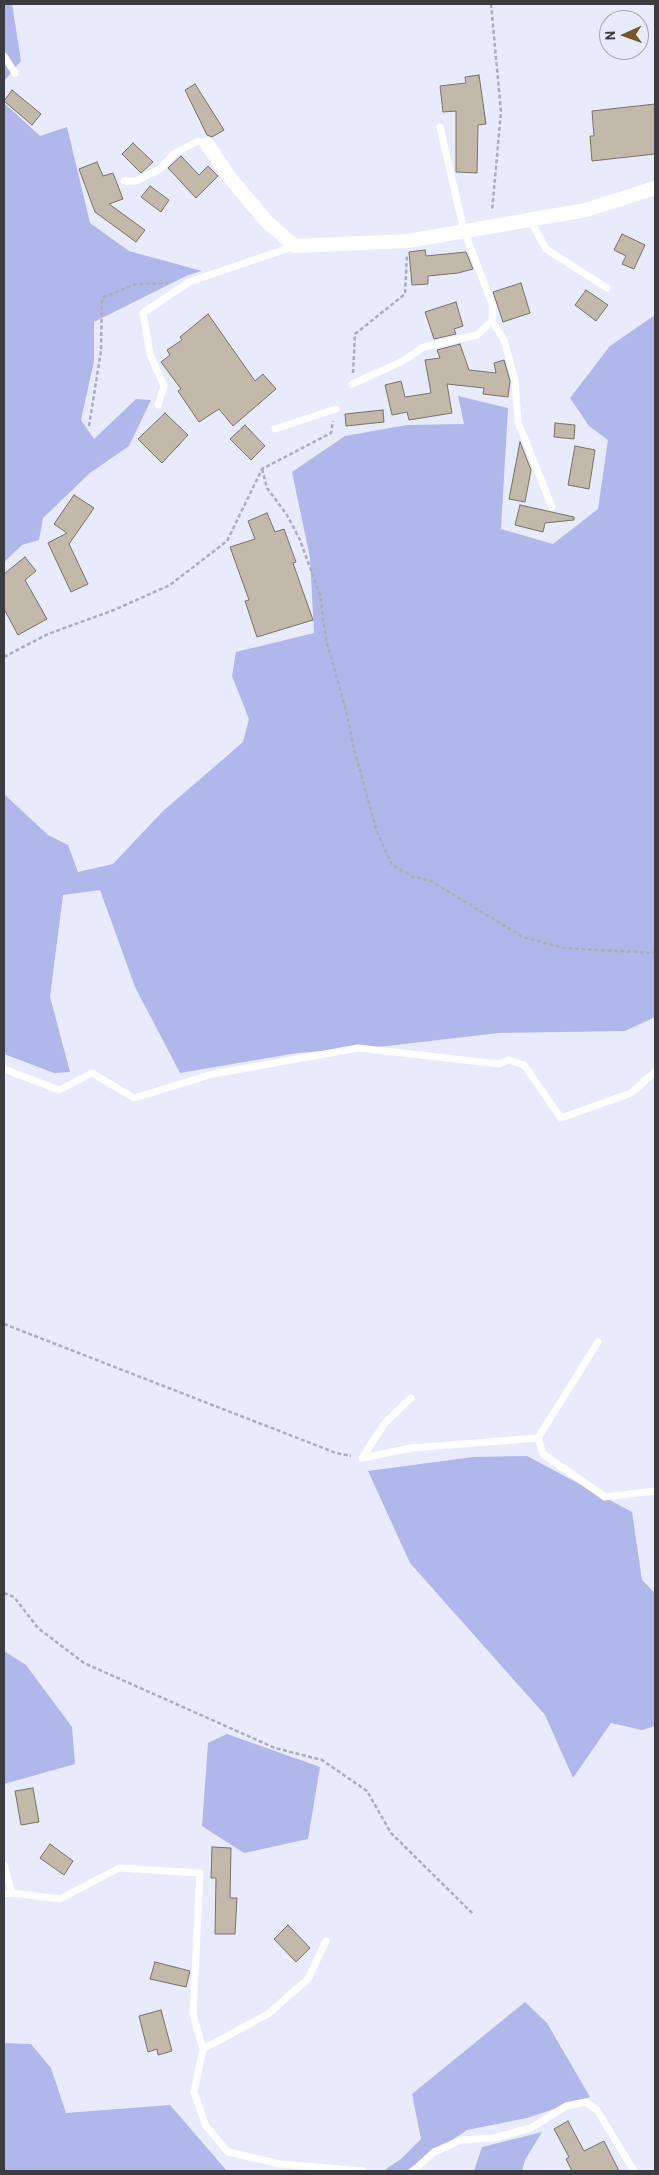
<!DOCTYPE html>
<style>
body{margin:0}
#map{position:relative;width:659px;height:2175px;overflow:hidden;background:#e8ebfc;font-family:Barlow,sans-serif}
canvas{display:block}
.frame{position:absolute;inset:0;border:5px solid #3b3c42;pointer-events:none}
.north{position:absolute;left:599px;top:10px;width:50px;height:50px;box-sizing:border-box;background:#e8ebfc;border:1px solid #a3a5b2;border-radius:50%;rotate:268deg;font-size:14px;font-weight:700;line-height:20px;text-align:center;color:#3b3c42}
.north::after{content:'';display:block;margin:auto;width:18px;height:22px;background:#74582b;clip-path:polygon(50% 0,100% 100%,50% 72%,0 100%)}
</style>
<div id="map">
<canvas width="659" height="2175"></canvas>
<div class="frame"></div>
<div class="north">N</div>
</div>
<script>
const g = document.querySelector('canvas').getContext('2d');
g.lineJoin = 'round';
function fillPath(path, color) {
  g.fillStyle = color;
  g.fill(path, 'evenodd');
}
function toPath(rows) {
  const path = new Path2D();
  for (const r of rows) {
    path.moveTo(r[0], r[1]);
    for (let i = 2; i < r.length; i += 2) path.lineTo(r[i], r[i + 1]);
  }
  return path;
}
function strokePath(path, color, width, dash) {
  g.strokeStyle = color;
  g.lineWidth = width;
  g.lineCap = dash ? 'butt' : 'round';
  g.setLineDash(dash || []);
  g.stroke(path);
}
const green = toPath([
 [4,4,12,4,21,61,4,81],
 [4,103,40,136,67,127,90,223,129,251,202,271,188,275,94,322,94,361,81,420,94,439,136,399,151,400,129,446,90,473,43,518,39,540,22,545,4,562],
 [655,315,655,1017,625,1031,499,1033,387,1046,297,1053,180,1073,135,987,100,890,63,895,50,997,70,1072,54,1073,4,1054,4,794,48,835,68,845,78,872,113,864,162,812,243,742,249,719,232,676,236,652,314,633,310,558,292,472,345,436,407,425,464,424,458,396,508,408,501,529,553,544,598,509,608,440,589,426,570,398,610,346],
 [527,1456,632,1512,642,1580,655,1593,655,1726,642,1730,611,1723,573,1778,545,1715,410,1563,368,1471,473,1457],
 [4,1651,26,1665,72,1727,75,1764,4,1784],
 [227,1734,320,1767,308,1839,244,1853,202,1826,208,1743],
 [525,2002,547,2023,590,2097,527,2118,467,2130,406,2171,387,2171,386,2169,401,2159,421,2139,412,2094],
 [4,2043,31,2044,51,2068,66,2113,170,2105,227,2171,4,2171],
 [542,2132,525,2160,522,2171,474,2171,482,2147]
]);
const building = toPath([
 [479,75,486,124,478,125,477,173,456,172,456,111,443,112,440,86,466,83,465,77,479,75],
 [195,84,224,130,212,137,207,135,185,90,195,84],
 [12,90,41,114,32,125,4,101,12,90],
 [655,104,655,154,592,161,590,136,594,136,592,111,655,104],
 [133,143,153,162,141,173,122,154,133,143],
 [181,156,199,175,208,166,218,176,196,198,168,168,181,156],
 [97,162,103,176,113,173,123,199,109,204,145,230,136,242,95,212,79,169,97,162],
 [150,186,169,200,161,212,141,197,150,186],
 [622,234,645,245,634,269,622,264,626,256,614,250,622,234],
 [425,250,426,256,466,252,473,269,458,273,428,276,428,284,412,285,409,252,425,250],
 [521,283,530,313,503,322,493,292,521,283],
 [586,290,608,305,596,321,575,305,586,290],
 [456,302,463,326,454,329,456,334,434,339,425,312,456,302],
 [208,314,255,381,263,374,276,389,233,426,219,409,199,422,178,391,181,389,161,362,170,355,167,350,182,340,180,337,208,314],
 [460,344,469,370,496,373,494,363,504,360,510,381,508,397,483,394,484,388,447,384,452,413,409,420,407,412,392,415,385,385,401,381,405,397,431,393,425,360,440,358,437,350,460,344],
 [383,410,384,422,346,426,345,414,383,410],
 [165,413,188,435,162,463,138,439,165,413],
 [555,423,575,425,574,439,554,437,555,423],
 [245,425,265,446,251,460,230,439,245,425],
 [520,442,531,470,525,502,509,499,520,442],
 [575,446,595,450,589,489,568,485,575,446],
 [74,495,94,508,69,544,88,584,71,592,48,543,67,533,54,524,74,495],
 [520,505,574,517,574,520,545,523,543,532,515,525,520,505],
 [267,513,275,532,284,529,296,562,293,563,313,620,257,637,245,601,249,600,230,547,255,539,248,521,267,513],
 [25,557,36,571,25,580,47,619,18,635,4,609,4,574,25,557],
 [33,1788,39,1822,21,1825,15,1791,33,1788],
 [50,1844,73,1861,64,1875,40,1858,50,1844],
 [212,1847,231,1848,230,1898,237,1898,235,1934,215,1934,216,1878,211,1878,212,1847],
 [288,1925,310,1948,296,1962,274,1939,288,1925],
 [155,1962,190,1971,186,1987,150,1979,155,1962],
 [161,2010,172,2051,158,2055,157,2049,148,2052,139,2016,161,2010],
 [568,2121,584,2151,604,2141,619,2171,572,2171,566,2159,569,2157,554,2129,568,2121]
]);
const path = toPath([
 [491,4,501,112,492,211],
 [353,373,355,334,405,294,407,255],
 [89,426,101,351,102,298,136,284,168,283],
 [262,469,267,488,287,515,300,540,320,595,326,639,347,714,353,745,377,832,392,865,411,876,431,881,523,937,563,948,655,953],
 [4,657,48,634,114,610,170,585,227,541,262,469,331,433,333,421],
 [4,1324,336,1453,351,1456],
 [4,1593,14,1597,38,1628,84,1663,275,1748,322,1760,367,1791,391,1833,473,1914]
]);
const service = toPath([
 [4,56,15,73],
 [124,181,136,181,160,169,175,153,198,141,207,144],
 [530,220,546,249,607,288],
 [492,321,504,340,515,380,518,422,552,507],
 [352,384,401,362,424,347,477,335,492,321,493,306,464,231,440,127],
 [158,405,164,386,150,354,143,313,189,282,295,246],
 [275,429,336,409],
 [4,1069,59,1090,92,1073,134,1098,213,1074,358,1048,499,1064,509,1060,524,1065,561,1118,631,1093,655,1072],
 [598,1342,538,1438,543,1454,605,1497,655,1491],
 [362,1458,411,1448,538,1438],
 [362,1458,385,1423,411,1398],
 [4,1865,12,1893],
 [4,1894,12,1893,60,1899,119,1868,200,1873,193,2014,203,2049],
 [326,1941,308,1979,268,2014,203,2049,194,2092,206,2126,228,2152,280,2164,363,2171],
 [413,2171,434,2152,461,2140,494,2138,531,2128,566,2106,585,2102,597,2110,634,2171]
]);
const minor = toPath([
 [207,144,230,178,267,222,295,246,408,241,586,210,655,188]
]);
fillPath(green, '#b0b7eb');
fillPath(building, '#c2b9ab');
strokePath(building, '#7a7164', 1);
strokePath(path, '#abadba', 2.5, [4, 2.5]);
strokePath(service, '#fff', 7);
strokePath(minor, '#fff', 14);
</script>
